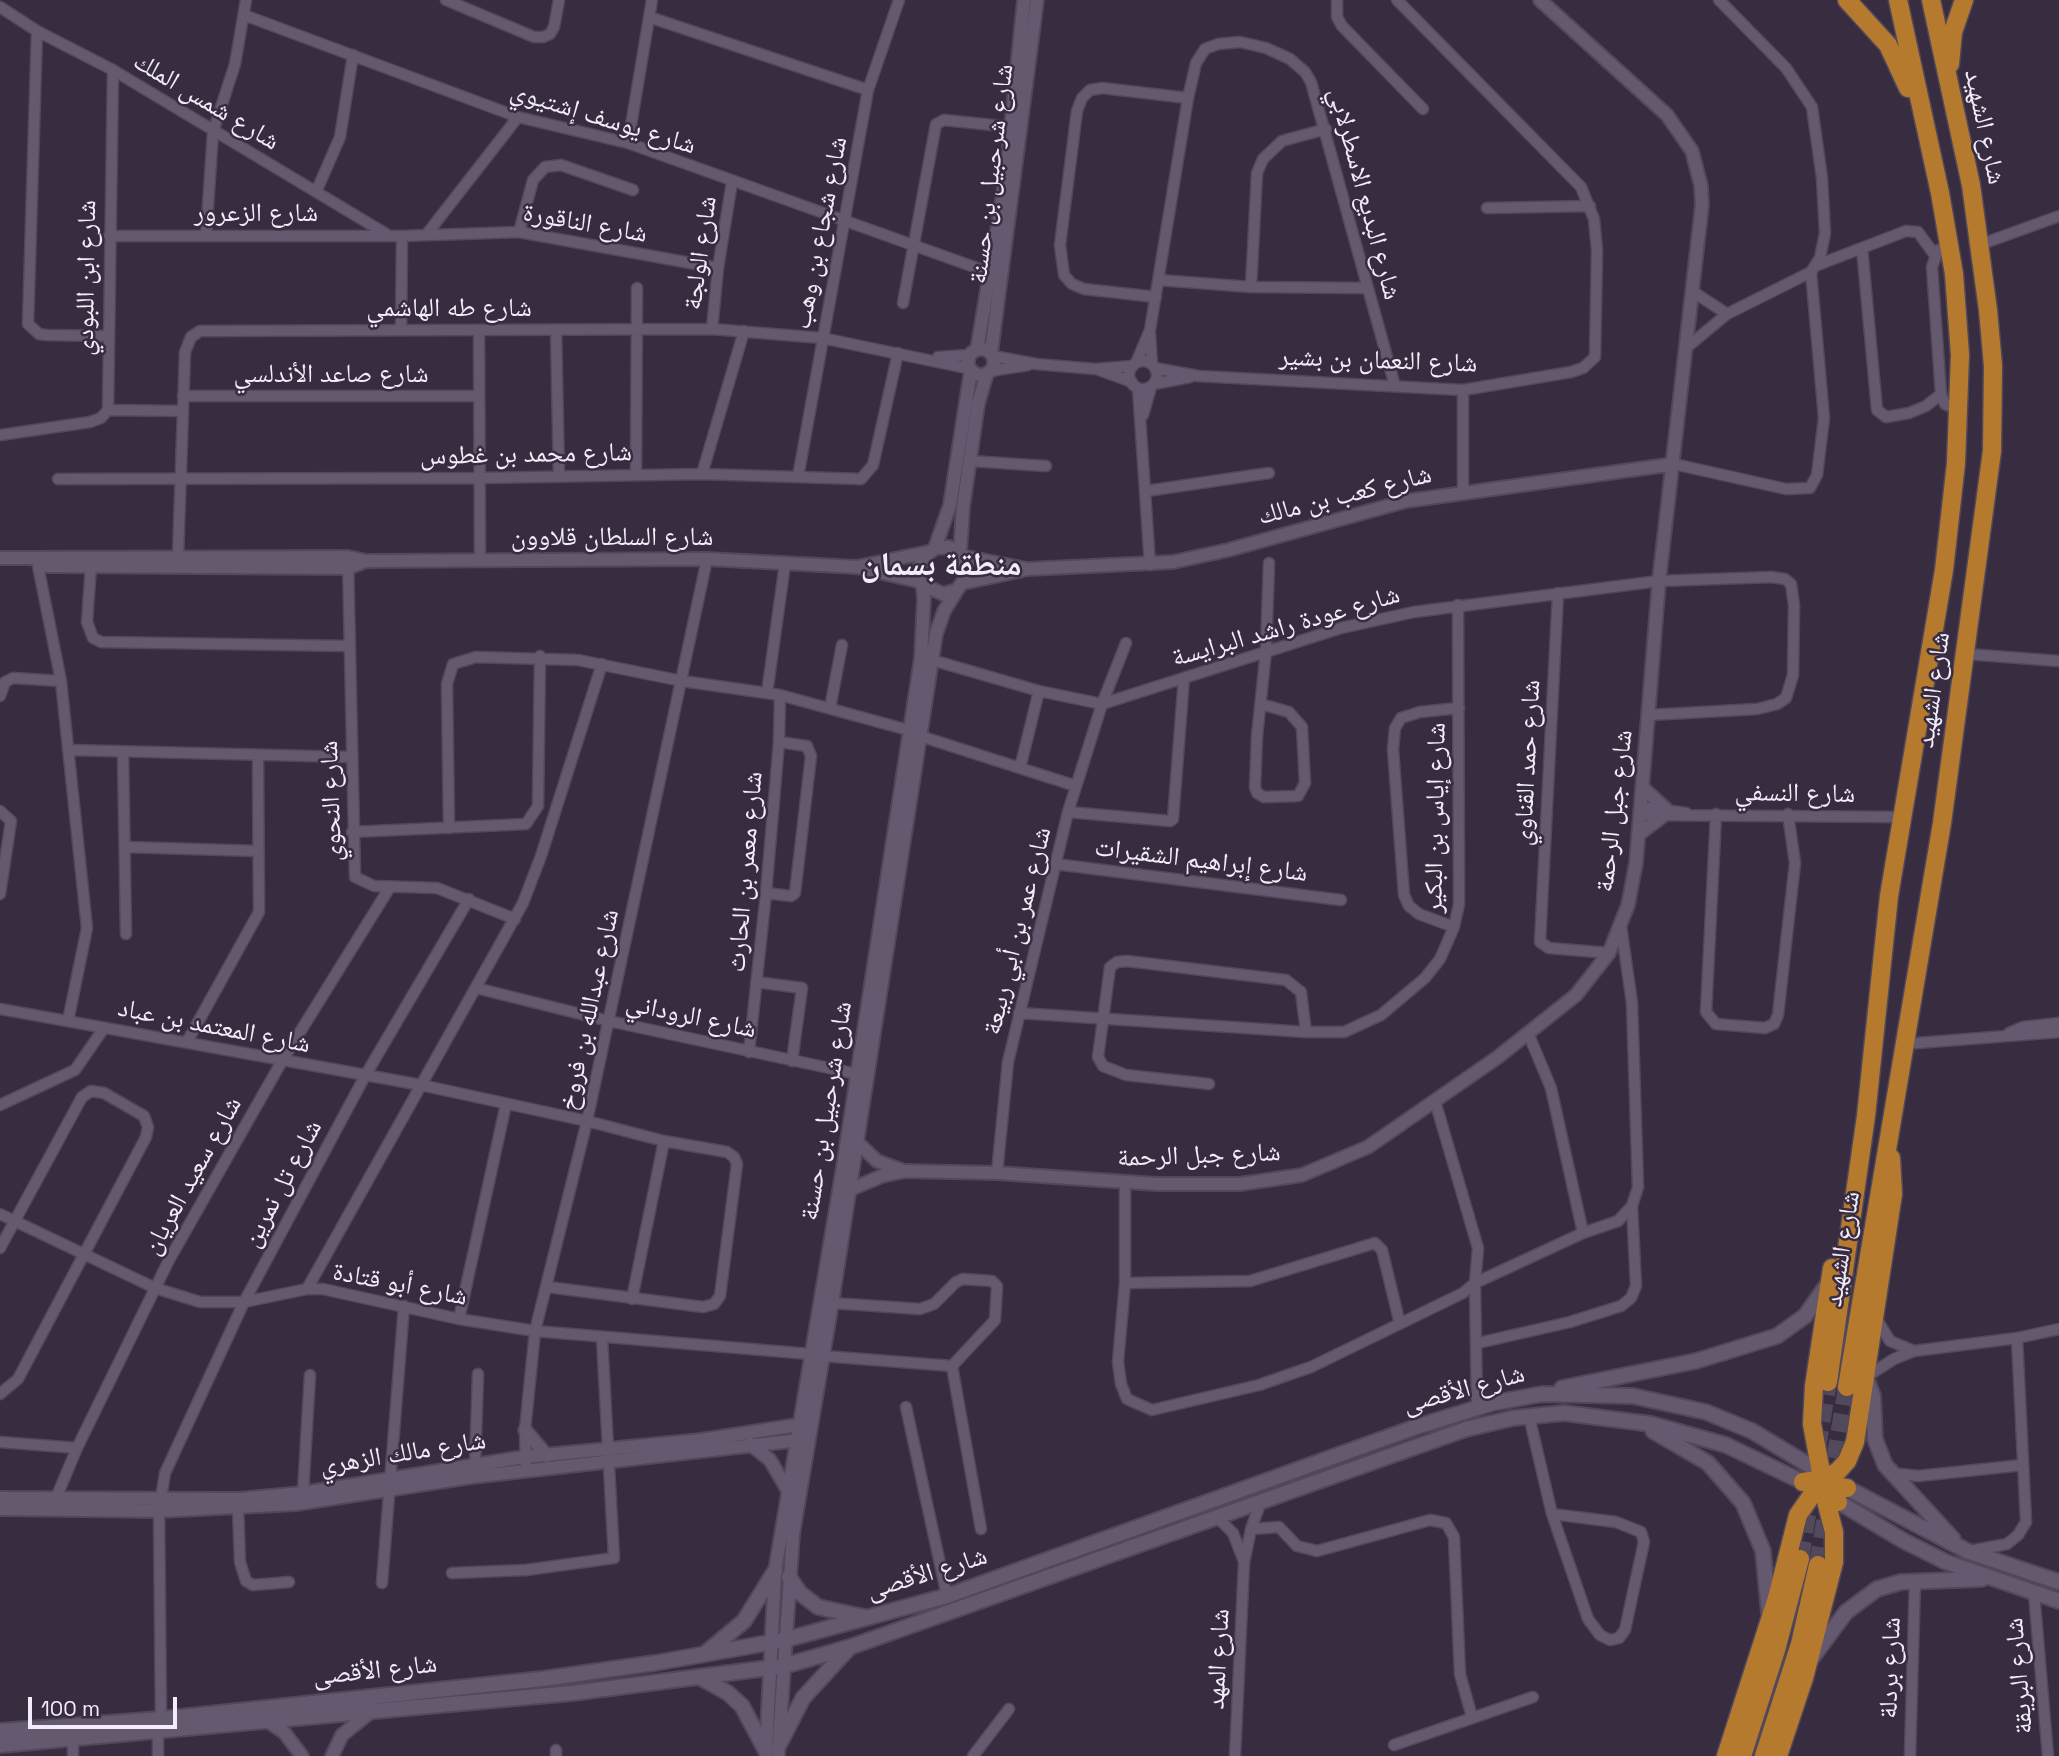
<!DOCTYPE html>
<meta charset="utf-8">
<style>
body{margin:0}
#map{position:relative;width:2059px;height:1756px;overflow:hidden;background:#372c40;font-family:"Space Grotesk",sans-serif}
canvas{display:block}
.scale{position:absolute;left:28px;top:1697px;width:149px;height:32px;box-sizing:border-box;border:4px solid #f3ecfa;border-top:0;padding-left:9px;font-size:21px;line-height:24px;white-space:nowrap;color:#f3ecfa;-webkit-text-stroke:5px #372c40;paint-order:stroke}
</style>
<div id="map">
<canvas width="2059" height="1756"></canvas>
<div class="scale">100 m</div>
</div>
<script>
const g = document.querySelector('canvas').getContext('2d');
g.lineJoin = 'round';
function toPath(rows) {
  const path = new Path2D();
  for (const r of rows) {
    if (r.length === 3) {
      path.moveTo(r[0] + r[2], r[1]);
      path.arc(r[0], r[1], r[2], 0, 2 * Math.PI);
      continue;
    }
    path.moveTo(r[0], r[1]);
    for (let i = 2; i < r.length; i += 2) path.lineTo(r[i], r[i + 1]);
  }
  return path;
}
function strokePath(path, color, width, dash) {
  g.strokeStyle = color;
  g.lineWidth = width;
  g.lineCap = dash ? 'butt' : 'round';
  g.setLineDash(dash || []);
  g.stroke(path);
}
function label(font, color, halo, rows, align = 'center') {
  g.font = font + ' "Space Grotesk","Noto Naskh Arabic",sans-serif';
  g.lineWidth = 5;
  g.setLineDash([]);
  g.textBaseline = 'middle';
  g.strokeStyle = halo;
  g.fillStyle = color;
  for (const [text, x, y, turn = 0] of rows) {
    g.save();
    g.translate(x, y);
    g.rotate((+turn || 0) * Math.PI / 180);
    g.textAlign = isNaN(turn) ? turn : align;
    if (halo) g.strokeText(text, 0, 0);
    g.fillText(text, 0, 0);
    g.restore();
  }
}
const trunkTunnel = toPath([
 [1817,1448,1828,1382],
 [1800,1559,1810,1496],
 [1818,1565,1847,1387]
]);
const minor = toPath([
 [446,0,534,37,543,37,550,34,554,27,559,0],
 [1337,0,1337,17,1342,26,1423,109],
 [0,7,37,31,113,70,388,235],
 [244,15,518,117,628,143,991,273],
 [649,17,868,90],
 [37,31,28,324,39,334,46,335,108,336],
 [628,143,652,0],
 [316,192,340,137,353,55],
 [1487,208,1590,206],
 [519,232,533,180,545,167,561,165,633,190],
 [426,235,518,117],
 [109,236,402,236,519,232,718,268],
 [206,236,213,132,235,64,246,0],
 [1979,245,2059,216],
 [1950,247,1938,250,1932,267,1941,394,1945,404,1958,410],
 [1862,248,1877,410,1886,417,1909,413,1926,406,1941,394],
 [1815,266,1906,231,1918,232,1934,254],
 [1159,280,1251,287,1368,288],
 [1251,287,1257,173,1263,159,1282,141,1326,129],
 [1692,291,1727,314],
 [1156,297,1084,289,1072,284,1064,275,1060,245,1077,111,1082,98,1090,90,1102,88,1188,98],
 [903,303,936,124,944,120,1012,127],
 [712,329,718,268,732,182],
 [401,330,402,236],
 [479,330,480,561],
 [556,330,559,477],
 [1150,334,1152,364],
 [1686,348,1727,314,1811,272,1820,258,1825,233,1822,178,1812,107,1786,68,1719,0],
 [993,356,1036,364,1095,369,1133,366],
 [938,357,970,355],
 [1143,375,14],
 [1136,363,1150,330,1188,98,1196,63,1205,49,1218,44,1240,42,1266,48,1290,59,1305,72,1311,82,1395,386],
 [1155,368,1198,376,1463,390,1571,372,1583,368,1595,357,1597,250,1594,219,1581,187,1397,0],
 [1099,370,1132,382],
 [990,371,1028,365],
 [1154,384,1190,377],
 [1138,388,1150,565],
 [1463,390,1463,491],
 [183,396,479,396],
 [108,410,113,70],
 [108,410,183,411],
 [1143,415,1151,387],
 [0,435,90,422,101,418,108,410],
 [970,461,1046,466],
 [1674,464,1786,489,1810,488,1817,475,1824,418,1811,272],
 [636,474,637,288],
 [702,474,744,331],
 [798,477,868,90,899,0],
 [58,479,480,478,702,474,861,479,873,465,898,353],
 [1146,491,1269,473],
 [178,556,185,352,191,337,200,331,712,329,822,338,971,369],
 [348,561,355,877,374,886,437,888,515,919],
 [38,566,61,681,87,928,68,1021],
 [91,566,87,622,93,638,101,642,348,646],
 [1558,593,1540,942,1549,948,1609,953],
 [1966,654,2059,661],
 [932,660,1039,691,1102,704,1341,628,1414,612,1659,581,1771,577,1785,579,1791,584,1794,605,1793,675,1786,698,1777,704,1757,709,1649,715],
 [767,693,785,564],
 [0,696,5,682,13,678,61,681],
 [1261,704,1289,712,1302,727,1305,783,1298,796,1264,797,1257,793,1255,787,1257,736,1266,651,1269,563],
 [830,708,842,645],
 [920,736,1076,786],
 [70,750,351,757],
 [123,753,126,934],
 [1020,768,1039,691],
 [1641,807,1686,813],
 [0,811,11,821,0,894],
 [1068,812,1170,821,1173,819,1184,678],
 [1716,814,1706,1012,1716,1024,1765,1028,1774,1024,1778,1015,1795,863,1788,814],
 [1640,815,1902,817],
 [449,828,447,684,453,664,476,657,578,660,682,681,780,695,908,730],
 [352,832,526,824,538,806,540,656],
 [125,847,258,851],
 [1055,864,1341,900],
 [766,893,791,896,795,893,811,756,807,746,779,742],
 [1454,927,1419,914,1409,906,1404,895,1393,749,1395,728,1401,718,1420,712,1459,708],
 [756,982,802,988,792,1061],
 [476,988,609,1021,857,1074],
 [0,1009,421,1085,587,1121,664,1141,727,1152,734,1157,737,1164,720,1296,714,1304,703,1307,548,1287],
 [1019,1013,1306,1032,1344,1032,1381,1015,1425,978,1440,959,1454,927,1459,904,1458,605],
 [1528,1033,1551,1088,1583,1233],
 [2009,1033,2023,1027,2059,1023],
 [187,1042,259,912,258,756],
 [1904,1044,2059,1032],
 [749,1052,766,893,779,742,780,695],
 [1209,1084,1126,1075,1103,1066,1098,1057,1110,967,1117,962,1127,961,1286,980,1301,992,1306,1032],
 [0,1105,75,1070,104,1028],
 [997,1173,1008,1062,1068,812,1102,704,1126,643],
 [1125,1183,1125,1283,1118,1362,1121,1384,1127,1399,1152,1410,1259,1385,1311,1367,1463,1293,1475,1283,1478,1248,1435,1101],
 [0,1214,155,1288,200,1302,244,1302,307,1289,323,1289,459,1319,535,1331,810,1354],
 [0,1248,82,1097,91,1091,104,1093,144,1116,148,1127,146,1137,18,1379,0,1394],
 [1125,1283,1250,1281,1375,1243,1382,1250,1400,1324],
 [307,1289,523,903,541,856,602,664],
 [632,1299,664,1141],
 [459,1319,506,1104],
 [1877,1320,1890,1341,1914,1351],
 [1478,1343,1570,1322,1621,1306,1631,1298,1636,1286,1632,1206],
 [823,1356,952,1366,995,1320,997,1286,992,1281,963,1279,956,1282,934,1304,920,1309,832,1303],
 [952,1366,981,1529],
 [1866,1377,1894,1359,1914,1351,2017,1338,2059,1329],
 [906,1407,947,1596],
 [1477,1408,1475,1283,1583,1233,1618,1221,1632,1206,1638,1187,1632,1003,1621,926],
 [1529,1416,1552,1514,1588,1619,1600,1635,1610,1640,1619,1638,1625,1630,1634,1588,1644,1542,1641,1532,1616,1522,1552,1514],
 [0,1442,77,1448],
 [475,1466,478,1374],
 [526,1471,525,1430,535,1331,587,1121,707,559],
 [1891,1473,1918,1476,2023,1465],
 [303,1493,310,1375],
 [56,1498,77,1448,169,1260,282,1061,390,887],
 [238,1508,240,1562,246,1581,253,1585,289,1582],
 [1218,1518,1233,1533,1243,1559],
 [1251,1529,1279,1527,1297,1546,1317,1551,1430,1520,1446,1523,1454,1537,1460,1674,1472,1717],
 [1975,1550,2007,1544,2018,1535,2026,1522,2017,1338],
 [452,1573,526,1570,614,1558,602,1338],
 [382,1583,404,1306],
 [2034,1593,2048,1756],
 [161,1719,159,1511,165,1473,244,1302,365,1076,469,899],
 [1394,1745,1533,1697],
 [556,1750,556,1756],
 [73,1756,73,1739],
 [158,1756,158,1731],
 [973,1756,1009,1709],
 [1235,1756,1244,1563,1251,1529,1260,1504],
 [1910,1756,1915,1581]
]);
const tertiary = toPath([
 [981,362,13],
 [977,350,1006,176,1024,0],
 [991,353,1037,0],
 [935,548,950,505,971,370],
 [960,553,963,507,978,404,987,373],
 [962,556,1027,569],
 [0,558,348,557,366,561,707,559,857,567,928,552],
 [46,566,348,568,366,561],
 [861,568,922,582],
 [963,583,1028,569,1173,562,1228,550,1406,501,1674,464],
 [1643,788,1666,809],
 [1638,835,1663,816],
 [856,1141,877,1161,901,1170],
 [849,1190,882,1176,905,1171,997,1173,1157,1184,1240,1184,1302,1175,1368,1147,1498,1057,1576,995,1609,953,1628,905,1636,863,1659,581,1702,205,1701,186,1692,151,1667,115,1540,0],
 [525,1430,547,1456],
 [750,1444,770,1460,787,1489],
 [0,1498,239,1499,303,1493,524,1457,701,1440,804,1424],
 [0,1509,159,1511,296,1504,471,1477,800,1440],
 [267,1721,284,1732,302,1756],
 [766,1752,775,1571,843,1167,921,658,924,598,920,565,923,558,935,548,949,547,962,556,966,577,957,590,943,594,924,585],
 [332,1756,342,1735,369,1713],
 [778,1756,793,1534,832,1303,936,634,944,611,957,590]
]);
const secondary = toPath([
 [1866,1378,1873,1396,1875,1439,1885,1465,1953,1539],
 [1562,1388,1696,1361,1777,1336,1805,1316,1827,1285],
 [1653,1431,1708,1463,1743,1503,1763,1551,1769,1613],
 [1832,1498,1904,1541,1946,1562,2059,1601],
 [789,1577,800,1593,818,1607,864,1617],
 [707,1652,744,1621,775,1571],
 [1809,1662,1846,1612,1877,1589,1901,1582,1982,1579],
 [701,1678,728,1693,742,1706,766,1751],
 [0,1731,161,1719,542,1679,655,1663,784,1640,947,1596,1416,1427,1493,1403,1542,1394,1633,1396,1706,1412,1752,1431,1847,1488,1967,1551,2059,1582],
 [780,1743,803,1698,848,1649],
 [0,1745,572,1693,784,1666,850,1647,1466,1429,1513,1418,1564,1413,1651,1424,1726,1445,1811,1486]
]);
const trunk = toPath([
 [1847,0,1888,45,1908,88],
 [1950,64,1953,32,1964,0],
 [1832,1268,1814,1386,1812,1424,1821,1472,1838,1502],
 [1828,1382,1866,1116,1889,896,1944,570,1956,463,1960,355,1954,274,1940,193,1898,0],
 [1847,1387,1942,823,1992,451,1993,366,1988,310,1971,185,1931,0],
 [1803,1482,1824,1479,1838,1471,1847,1461,1855,1442,1893,1194,1891,1158],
 [1726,1756,1777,1598,1798,1515,1816,1489,1827,1486,1847,1488],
 [1742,1756,1776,1650,1800,1559],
 [1764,1756,1800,1644,1818,1565],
 [1778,1756,1804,1678,1834,1562,1834,1532,1823,1489]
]);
const streetNames = [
 ["شارع شمس الملك",206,102,31],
 ["شارع يوسف إشتيوي",603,119,17],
 ["شارع الشهيد",1984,127,78],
 ["شارع شرحبيل بن حسنة",992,174,-83],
 ["شارع البديع الاسطرلابي",1364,194,75],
 ["شارع الزعرور",256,214],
 ["شارع الناقورة",585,224,10],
 ["شارع شجاع بن وهب",821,233,-79],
 ["شارع الولجة",701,253,-82],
 ["شارع ابن اللبودي",87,278,-89],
 ["شارع طه الهاشمي",449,309],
 ["شارع النعمان بن بشير",1378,361,2],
 ["شارع صاعد الأندلسي",331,375],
 ["شارع محمد بن غطوس",526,455,-1],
 ["شارع كعب بن مالك",1345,496,-14],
 ["شارع السلطان قلاوون",612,538],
 ["شارع عودة راشد البرايسة",1286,627,-16],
 ["شارع الشهيد",1934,690,-82],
 ["شارع حمد القناوي",1528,763,-87],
 ["شارع النسفي",1795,794,1],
 ["شارع النحوي",332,801,-92],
 ["شارع جبل الرحمة",1615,811,-83],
 ["شارع إياس بن البكير",1436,818,-89],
 ["شارع إبراهيم الشقيرات",1201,861,7],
 ["شارع معمر بن الحارث",746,872,-85],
 ["شارع عمر بن أبي ربيعة",1018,931,-76],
 ["شارع عبدالله بن فروخ",590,1010,-78],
 ["شارع الروداني",691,1017,12],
 ["شارع المعتمد بن عباد",214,1027,11],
 ["شارع شرحبيل بن حسنة",827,1111,-81],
 ["شارع جبل الرحمة",1199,1156,-2],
 ["شارع سعيد العريان",193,1176,-61],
 ["شارع تل نمرين",283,1184,-62],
 ["شارع الشهيد",1843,1249,-81],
 ["شارع أبو قتادة",400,1285,11],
 ["شارع الأقصى",1464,1390,-15],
 ["شارع مالك الزهري",403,1454,-9],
 ["شارع الأقصى",927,1574,-17],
 ["شارع المهد",1219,1659,-87],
 ["شارع بردلة",1891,1668,-88],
 ["شارع الأقصى",375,1671,-6],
 ["شارع البريقة",2020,1676,-95]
];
const districtNames = [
 ["منطقة بسمان",941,566]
];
strokePath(trunkTunnel, '#53495c', 18, [18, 9]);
strokePath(minor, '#514859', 13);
strokePath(tertiary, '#514859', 16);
strokePath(secondary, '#514859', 18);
strokePath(trunk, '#514859', 21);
strokePath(minor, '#65596f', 10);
strokePath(tertiary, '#65596f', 12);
strokePath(secondary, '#65596f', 14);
strokePath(trunk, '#b67a2f', 18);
label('26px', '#f3ecfa', '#372c40', streetNames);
label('bold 33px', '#f3ecfa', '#372c40', districtNames);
</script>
